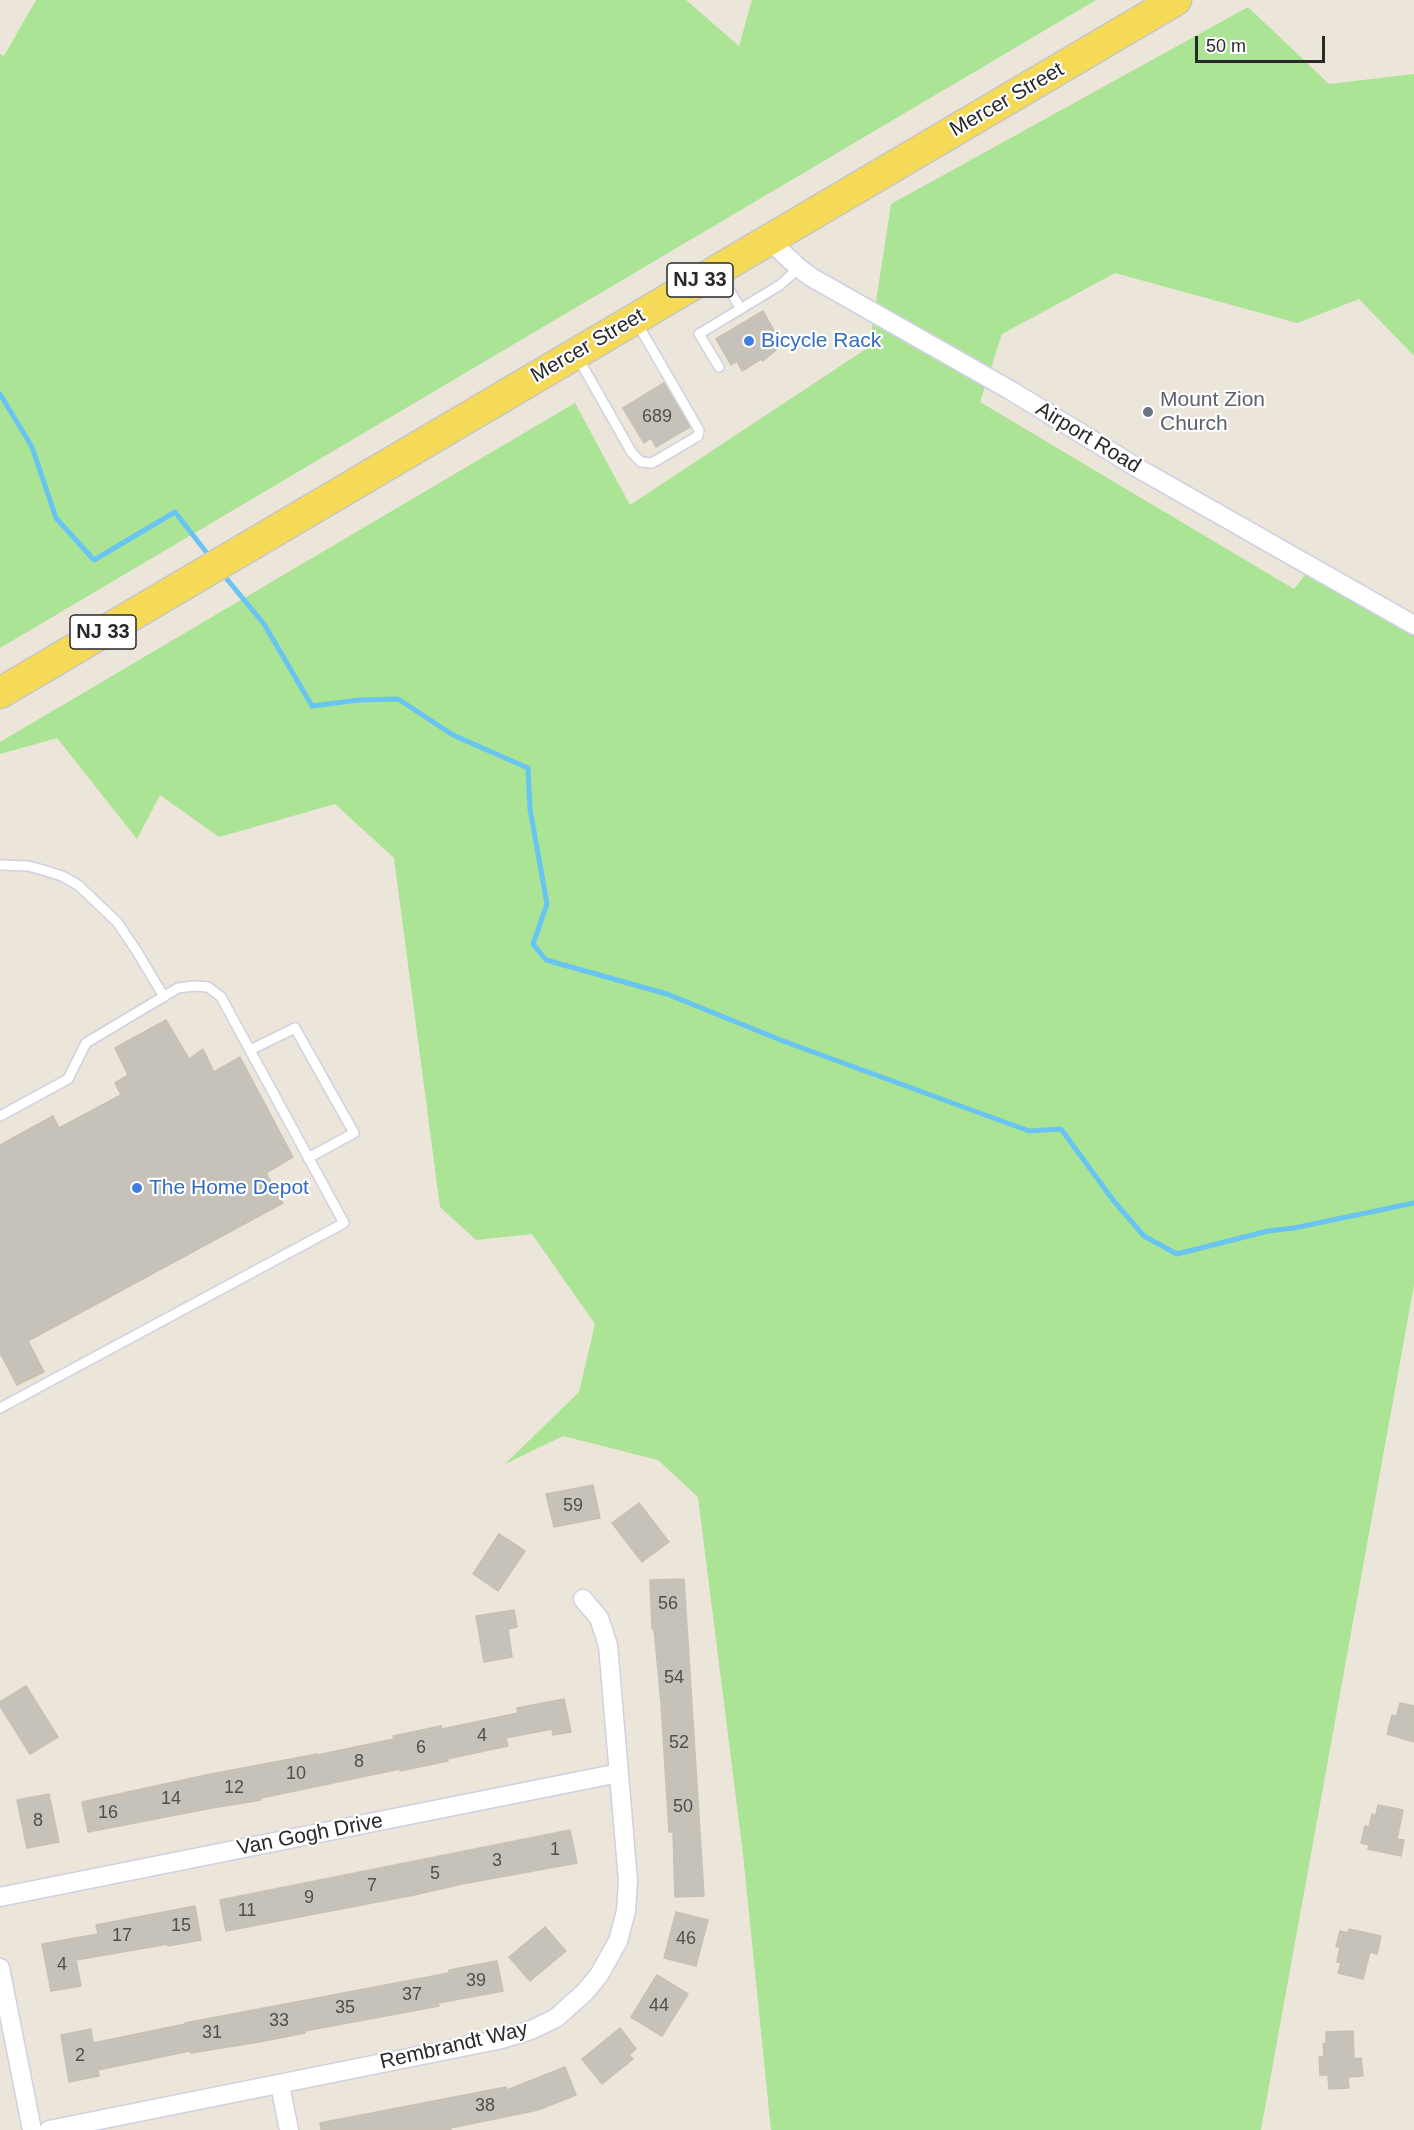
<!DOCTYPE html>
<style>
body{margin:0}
#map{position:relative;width:1414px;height:2130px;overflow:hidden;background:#ece5da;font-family:Helvetica,sans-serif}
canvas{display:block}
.scale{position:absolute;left:1195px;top:36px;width:130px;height:27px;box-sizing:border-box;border:3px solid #292929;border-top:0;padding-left:8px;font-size:18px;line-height:21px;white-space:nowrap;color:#292929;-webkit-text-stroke:4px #fff;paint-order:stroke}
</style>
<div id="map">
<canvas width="1414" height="2130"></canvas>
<div class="scale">50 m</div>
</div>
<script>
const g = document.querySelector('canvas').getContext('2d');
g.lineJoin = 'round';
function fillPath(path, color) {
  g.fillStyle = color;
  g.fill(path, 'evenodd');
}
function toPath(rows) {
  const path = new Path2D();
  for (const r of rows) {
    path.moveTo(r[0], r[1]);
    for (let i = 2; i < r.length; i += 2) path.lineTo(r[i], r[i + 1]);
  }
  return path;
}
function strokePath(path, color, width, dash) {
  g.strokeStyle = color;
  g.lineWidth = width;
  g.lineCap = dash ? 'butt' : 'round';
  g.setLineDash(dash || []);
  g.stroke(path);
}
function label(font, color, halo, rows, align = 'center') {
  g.font = font + ' Helvetica,sans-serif';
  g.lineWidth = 4.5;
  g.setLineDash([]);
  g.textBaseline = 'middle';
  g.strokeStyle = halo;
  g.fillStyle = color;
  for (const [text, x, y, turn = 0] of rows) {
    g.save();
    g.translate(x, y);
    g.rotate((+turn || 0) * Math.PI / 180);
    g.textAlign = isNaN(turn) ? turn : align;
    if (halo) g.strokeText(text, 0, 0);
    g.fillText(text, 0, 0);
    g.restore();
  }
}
const green = toPath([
 [36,0,686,0,739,46,752,0,1096,0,0,648,0,54,4,56],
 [1248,7,1329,84,1414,74,1414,356,1359,299,1297,323,1115,273,1002,334,980,402,1294,589,1310,569,1414,624,1414,1285,1261,2130,771,2130,743,1854,698,1497,658,1460,563,1436,505,1464,579,1392,595,1324,532,1234,476,1240,440,1207,394,858,335,804,219,837,160,795,137,839,57,738,0,754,0,742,575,403,630,505,869,347,891,204]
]);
const stream = toPath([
 [0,394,32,447,56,518,94,560,175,512,210,557],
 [221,572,264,624,312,706,359,700,398,699,453,735,528,768,530,809,547,904,533,944,546,960,667,994,783,1041,1029,1131,1061,1129,1113,1200,1144,1236,1177,1254,1268,1231,1294,1228,1414,1203]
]);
const building = toPath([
 [763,311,777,336,784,343,763,361,761,359,742,371,737,361,731,365,716,339,763,311],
 [664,383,690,427,656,447,651,438,644,443,623,408,664,383],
 [166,1020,189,1059,203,1049,214,1072,240,1057,293,1157,266,1173,283,1203,28,1341,44,1372,17,1385,0,1353,0,1145,53,1116,59,1128,121,1095,115,1083,128,1075,115,1048,166,1020],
 [593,1485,600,1518,554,1527,546,1494,593,1485],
 [639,1503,669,1542,642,1562,612,1523,639,1503],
 [499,1534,525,1551,498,1591,473,1574,499,1534],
 [684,1579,704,1896,675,1897,673,1832,669,1832,661,1703,654,1629,652,1629,650,1580,684,1579],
 [514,1610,517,1627,508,1629,512,1657,484,1662,476,1616,514,1610],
 [26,1686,58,1737,30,1754,0,1706,0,1702,26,1686],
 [564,1699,571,1732,553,1735,552,1729,506,1738,508,1746,447,1759,448,1761,400,1771,400,1769,261,1798,261,1800,212,1808,88,1832,82,1802,206,1775,317,1754,317,1755,394,1739,393,1736,441,1726,442,1729,518,1713,517,1708,564,1699],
 [1400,1703,1414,1706,1414,1742,1387,1734,1392,1715,1396,1717,1400,1703],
 [49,1794,59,1842,27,1848,17,1800,49,1794],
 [1378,1805,1403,1810,1397,1839,1404,1840,1401,1856,1368,1849,1369,1845,1361,1843,1365,1826,1369,1827,1372,1814,1376,1815,1378,1805],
 [570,1830,577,1863,462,1884,414,1895,226,1931,220,1900,570,1830],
 [195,1906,201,1940,168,1946,168,1944,76,1960,81,1986,51,1991,42,1944,98,1934,96,1925,195,1906],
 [676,1912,708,1920,696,1966,664,1958,676,1912],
 [545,1927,566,1951,530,1981,509,1957,545,1927],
 [1349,1929,1381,1936,1377,1954,1370,1952,1363,1979,1338,1973,1341,1963,1337,1962,1340,1947,1336,1947,1340,1931,1348,1933,1349,1929],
 [497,1961,503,1991,438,2003,439,2006,305,2031,305,2033,259,2042,191,2053,190,2051,98,2070,99,2076,69,2082,61,2035,91,2029,93,2043,185,2024,185,2023,449,1973,449,1970,497,1961],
 [657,1975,688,1994,662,2036,631,2017,657,1975],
 [620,2028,636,2049,629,2055,633,2059,602,2084,582,2059,620,2028],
 [1353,2031,1354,2059,1361,2058,1363,2076,1348,2077,1349,2088,1329,2089,1328,2075,1320,2075,1319,2057,1324,2057,1323,2044,1326,2043,1326,2032,1353,2031],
 [565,2067,576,2095,538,2110,451,2128,451,2130,321,2130,320,2123,506,2087,507,2090,565,2067]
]);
const service = toPath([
 [720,275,741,309],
 [578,358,632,453,641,462,652,463,698,436,699,430,637,323],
 [719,367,699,334,780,285,799,268],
 [0,865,28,866,43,870,62,876,78,885,117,922,136,950,164,997],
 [250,1050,295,1028,354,1133,308,1158],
 [0,1116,68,1079,86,1043,178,988,194,986,208,987,221,997,344,1223,0,1408]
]);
const minor = toPath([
 [769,240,799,268,811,277,1010,390,1136,467,1414,625],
 [0,1897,619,1773],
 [0,1968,32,2130],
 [280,2085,289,2130],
 [49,2130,502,2039,531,2030,556,2018,585,1992,599,1975,618,1941,626,1911,628,1881,608,1645,599,1618,583,1599]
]);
const primary = toPath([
 [0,693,1176,0]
]);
const markers = [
 [749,341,6,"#3f7fe0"],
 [1148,412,6,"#6b7280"],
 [137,1188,6,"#3f7fe0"]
];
const numberNames = [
 ["689",657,417],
 ["59",573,1506],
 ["56",668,1604],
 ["54",674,1678],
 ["4",482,1736],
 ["52",679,1743],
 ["6",421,1748],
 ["8",359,1762],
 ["10",296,1774],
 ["12",234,1788],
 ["14",171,1799],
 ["50",683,1807],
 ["16",108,1813],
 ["8",38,1821],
 ["1",555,1850],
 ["3",497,1861],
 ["5",435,1874],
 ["7",372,1886],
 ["9",309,1898],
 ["11",247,1911],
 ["15",181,1926],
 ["17",122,1936],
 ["46",686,1939],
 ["4",62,1965],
 ["39",476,1981],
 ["37",412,1995],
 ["44",659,2006],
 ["35",345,2008],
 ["33",279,2021],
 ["31",212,2033],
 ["2",80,2056],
 ["38",485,2106]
];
const shields = [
 [700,280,66],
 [103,632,66]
];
const shieldNames = [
 ["NJ 33",700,280],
 ["NJ 33",103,632]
];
const streetNames = [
 ["Mercer Street",1007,100,-30],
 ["Mercer Street",588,346,-30],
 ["Airport Road",1088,438,31],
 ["Van Gogh Drive",310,1835,-11],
 ["Rembrandt Way",454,2046,-13]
];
const shopNames = [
 ["Bicycle Rack",761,341],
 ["The Home Depot",149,1188]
];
const worshipNames = [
 ["Mount Zion",1160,400],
 ["Church",1160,424]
];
fillPath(green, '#aae494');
strokePath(stream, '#69c4f2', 5);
fillPath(building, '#c7c2b9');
strokePath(building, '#c7c1b3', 1.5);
strokePath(service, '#cfd1e2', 12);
strokePath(minor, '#cfd1e2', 21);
strokePath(primary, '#c7c7c7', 33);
strokePath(service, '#fff', 9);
strokePath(minor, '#fff', 18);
strokePath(primary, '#f4da56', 30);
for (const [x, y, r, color] of markers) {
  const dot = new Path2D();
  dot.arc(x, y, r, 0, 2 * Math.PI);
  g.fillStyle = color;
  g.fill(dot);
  strokePath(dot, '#fff', 2);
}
label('18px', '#504f4d', null, numberNames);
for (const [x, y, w] of shields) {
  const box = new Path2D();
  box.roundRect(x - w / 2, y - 17, w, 34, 4.5);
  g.fillStyle = '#fff';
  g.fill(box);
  strokePath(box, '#292929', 1.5);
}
label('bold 20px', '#292929', null, shieldNames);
label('21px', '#292929', '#fff', streetNames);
label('21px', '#366cbe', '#fff', shopNames, 'left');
label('21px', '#5b616d', '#fff', worshipNames, 'left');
</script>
